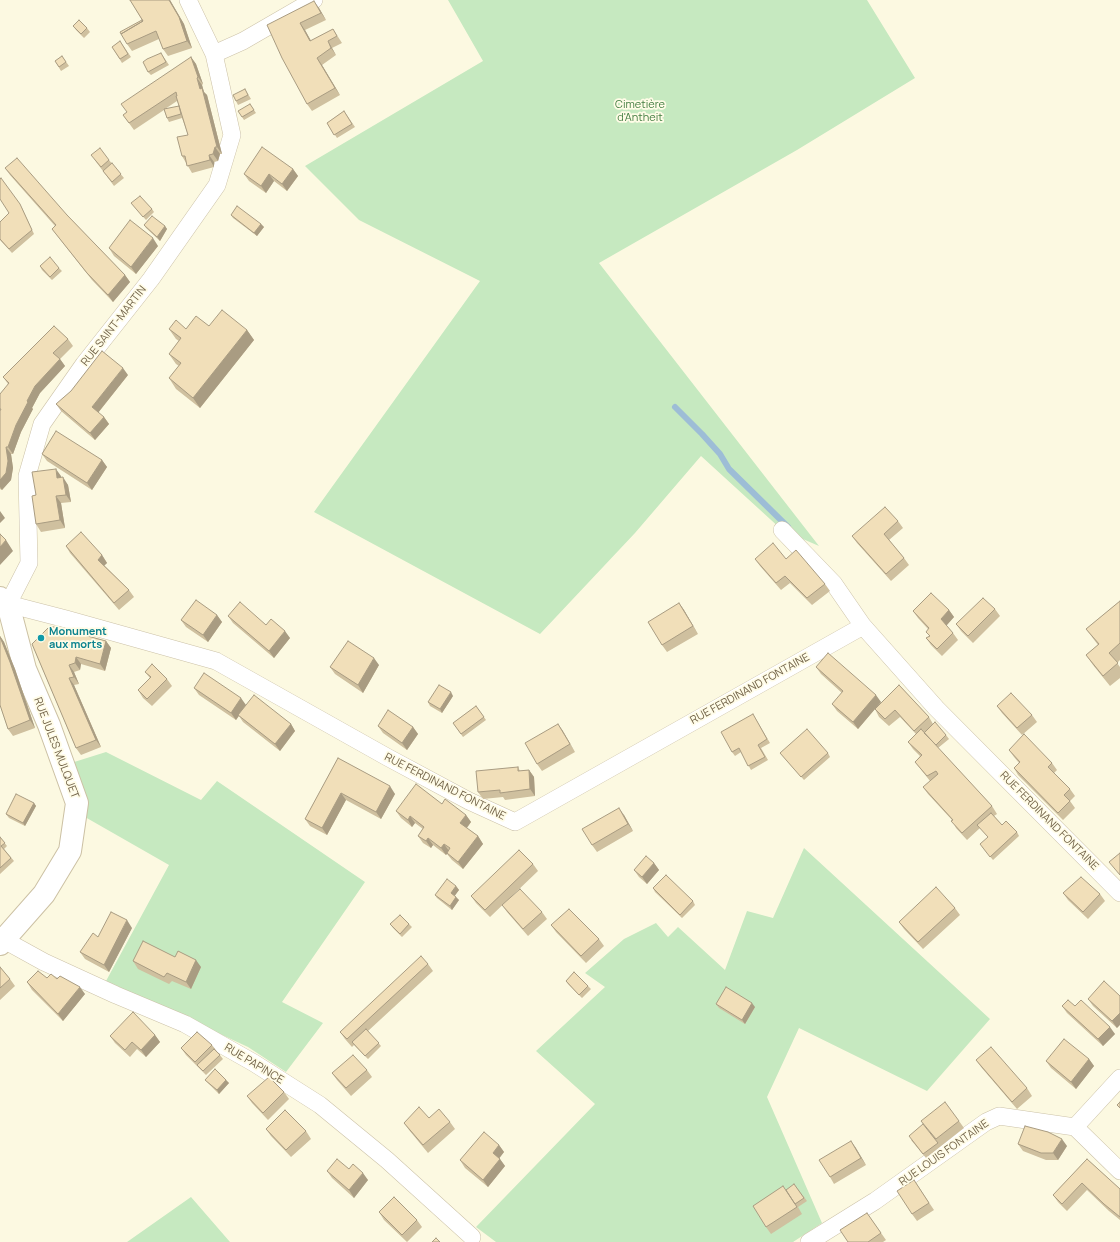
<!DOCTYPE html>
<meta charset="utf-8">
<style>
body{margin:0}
canvas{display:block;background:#fcf9e1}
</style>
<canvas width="1120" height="1242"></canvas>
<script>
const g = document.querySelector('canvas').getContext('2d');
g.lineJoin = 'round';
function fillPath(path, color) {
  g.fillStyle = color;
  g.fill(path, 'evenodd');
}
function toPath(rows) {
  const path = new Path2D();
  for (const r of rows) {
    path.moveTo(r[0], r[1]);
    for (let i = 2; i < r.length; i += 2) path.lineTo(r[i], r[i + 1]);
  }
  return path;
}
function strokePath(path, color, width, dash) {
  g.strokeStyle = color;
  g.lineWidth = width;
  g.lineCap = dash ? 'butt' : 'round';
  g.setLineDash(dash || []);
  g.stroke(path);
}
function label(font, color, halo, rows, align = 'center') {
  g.font = font + ' Manrope,sans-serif';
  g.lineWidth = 3.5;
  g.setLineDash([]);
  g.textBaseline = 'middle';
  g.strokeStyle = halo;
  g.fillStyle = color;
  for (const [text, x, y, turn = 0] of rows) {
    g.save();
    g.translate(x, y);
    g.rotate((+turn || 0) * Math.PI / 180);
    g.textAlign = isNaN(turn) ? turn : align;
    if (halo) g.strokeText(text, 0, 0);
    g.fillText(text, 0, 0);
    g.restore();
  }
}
const green = toPath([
 [448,0,867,0,915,78,797,150,599,263,819,546,782,530,701,456,635,533,540,634,314,512,480,281,359,220,305,166,483,61],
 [106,752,201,800,217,781,365,882,282,1002,323,1023,286,1072,248,1047,106,981,169,865,85,817,71,763],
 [804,848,990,1019,927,1091,799,1028,767,1097,822,1223,793,1242,496,1242,476,1227,595,1104,536,1051,605,987,585,973,624,939,656,923,668,937,678,927,725,970,747,911,773,918],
 [191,1197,230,1242,127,1242]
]);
const stream = toPath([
 [675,407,702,434,720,454,729,469,788,527]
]);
const street = toPath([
 [188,0,214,54,232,135,217,185,151,279,84,364,42,424,27,476,29,563,8,604,66,619,216,661,387,757,469,801,515,822,863,626],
 [214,54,243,41,314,0],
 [782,530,834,584,863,626,936,708,1120,893],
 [4,940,44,962,116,995,185,1024,254,1063,320,1105,387,1160,472,1237],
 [1075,1127,1120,1078],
 [1075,1127,1120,1171],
 [809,1242,875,1201,986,1122,999,1116,1075,1127]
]);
const secondary = toPath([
 [0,598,8,604,25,669,49,725,77,803,70,851,44,894,0,944]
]);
const wall = toPath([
 [130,0,170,0,184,24,192,48,168,56,163,49,159,39,132,51,127,44,142,20],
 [319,8,326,20,305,30,311,41,333,29,342,43,332,48,336,55,322,65,340,95,312,111,307,104,267,25],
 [73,26,87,28,90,32,84,38,76,30],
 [120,41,131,57,122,63,112,47],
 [161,53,169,65,151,75,148,72],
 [62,56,69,66,61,71,55,61],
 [191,57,196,64,203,84,202,85,204,92,207,95,222,154,220,154,218,161,214,162,214,167,192,173,182,156,188,135,182,118,169,122,167,118,164,110,134,130,123,115],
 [177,101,179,106,165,109],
 [245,89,251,99,238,105,236,101],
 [250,104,256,113,244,120,242,117],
 [344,111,355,127,337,138,327,123],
 [94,159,109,160,124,178,114,186],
 [5,168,67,215,125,275,130,282,113,302,92,280,52,229,55,226,10,175],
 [293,169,298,176,287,191,274,181,266,193,249,181,244,174],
 [131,203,152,209,154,212,146,220],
 [22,208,34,234,12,253,0,240,0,222,9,213],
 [231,215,261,224,264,227,257,236,233,218],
 [144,225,165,226,167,229,160,241,146,228],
 [158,246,136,274,114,256,109,248],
 [40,266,59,268,62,271,52,280,42,270],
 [209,326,247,330,254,340,200,408,176,389,169,378,179,366,176,364,169,354,179,341,176,339,169,329,186,329],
 [68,339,73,346,60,359,65,366,40,393,32,408,33,409,21,432,13,454,11,454,13,468,11,480,2,490,0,489,0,410,1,410,8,384,3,377],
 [128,375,98,413,104,417,109,424,95,440,61,411,56,404],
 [42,454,102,460,107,467,92,490,47,461],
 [61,476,61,478,68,485,71,502,61,503,65,528,41,532,36,524,36,495],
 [898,521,903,528,889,540,904,558,909,565,891,581,857,543,852,536],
 [66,546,102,555,107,563,104,565,129,590,134,597,119,610,70,553],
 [755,559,786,559,825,584,830,591,812,605,790,583,781,590,760,566],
 [1120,601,1120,660,1117,663,1120,667,1120,678,1110,686,1093,665,1086,655,1098,645,1086,629],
 [679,603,684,610,698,634,667,652,662,645],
 [995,609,1000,616,973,643,961,631,956,624],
 [949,610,954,617,946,626,953,633,958,640,942,656,931,645,926,638,929,636,928,629,918,618,913,611],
 [217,615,222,622,208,642,186,627,181,620],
 [228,616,266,625,290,638,274,658,233,623],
 [0,636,4,642,15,669,35,728,13,736,8,729,0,705],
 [106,641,111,648,105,671,81,664,80,670,74,672,79,684,74,685,101,747,81,755,76,748,32,644],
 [379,665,363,693,335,674,330,667],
 [816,667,881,702,875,709,899,685,929,717,933,724,946,735,949,739,938,748,992,806,997,814,994,816,1002,825,1017,832,1019,836,993,860,982,847,988,837,980,828,967,840,956,828,952,820,928,794,923,787,930,781,915,762,920,756,913,749,908,742,916,734,900,717,889,726,879,717,875,709,858,729,837,711,832,704,842,693,821,674],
 [145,672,167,679,172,686,152,706,143,698,138,690,150,678],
 [194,688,246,705,291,724,295,731,280,751,243,722,239,716,236,720,199,695],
 [453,696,442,713,430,706,428,702],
 [476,706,486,720,463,737,453,723],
 [997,706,1032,715,1037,722,1022,735,1002,713],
 [753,714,770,743,761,748,768,760,751,770,741,752,735,756,732,752],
 [558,724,575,752,542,771,537,764],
 [378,726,413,727,418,734,407,750,383,733],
 [1009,750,1052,763,1057,770,1054,773,1070,789,1075,796,1070,801,1075,808,1063,820,1018,775,1014,768,1019,763,1014,757],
 [780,753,828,753,830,757,804,780],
 [338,758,395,794,381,819,346,800,327,835,310,826,305,819],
 [518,767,520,771,529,770,534,777,535,796,505,800,503,797,483,799,478,792],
 [34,803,36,806,25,826,9,818,6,814],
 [442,804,466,815,471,822,467,828,478,836,483,844,463,869,452,860,447,854,446,855,433,845,431,848,423,843,418,836,423,829,415,823,412,827,401,818,396,811],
 [624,815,633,831,597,852,592,845],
 [0,837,7,846,4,849,14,861,0,874],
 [654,863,659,870,647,884,639,877,634,870],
 [533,864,538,871,490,917,476,903,471,896],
 [456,886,459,890,454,895,459,900,452,910,437,898,435,895],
 [653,888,693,901,695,905,682,918,655,892],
 [1063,893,1100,894,1105,901,1088,919,1068,900],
 [502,905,542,912,547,919,528,936,507,912],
 [955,908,960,915,923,949,904,929,899,922],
 [390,924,409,924,412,927,402,937,393,928],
 [551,925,599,939,604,946,586,963,556,932],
 [132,928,109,972,85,959,80,952,98,937],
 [175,957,201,967,191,989,172,981,169,984,138,969,133,961],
 [428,964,433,971,368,1031,381,1046,368,1059,354,1045,352,1047,345,1039,340,1032],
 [0,967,10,979,15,986,0,1000],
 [47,978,57,979,85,994,63,1021,32,990,27,982],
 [566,981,588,986,591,989,582,998,568,984],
 [1120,996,1117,1028,1093,1006,1088,999],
 [716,1004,755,1007,745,1024,719,1008],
 [1062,1006,1075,1006,1115,1034,1103,1046,1067,1013],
 [155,1035,160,1042,146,1057,137,1049,130,1057,115,1043,110,1036],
 [212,1045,223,1059,206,1075,186,1055,181,1048],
 [1089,1059,1094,1066,1076,1089,1051,1068,1046,1061],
 [976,1060,1027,1088,1032,1096,1017,1109,981,1067],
 [367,1070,372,1077,351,1096,337,1080,332,1073],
 [205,1080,226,1080,229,1083,219,1094],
 [284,1092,289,1099,268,1120,252,1103,247,1096],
 [959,1121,964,1128,926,1158,911,1140],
 [450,1122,455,1129,428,1153,409,1130,404,1123],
 [266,1129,306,1131,311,1139,291,1157,271,1136],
 [851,1141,866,1165,834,1184,830,1177],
 [1018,1144,1067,1146,1058,1160,1046,1160,1023,1151],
 [499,1145,504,1152,499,1158,505,1166,488,1187,465,1168,460,1160],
 [1087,1159,1120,1189,1120,1220,1109,1211,1087,1190,1067,1211,1058,1202,1053,1195],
 [349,1169,368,1180,354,1198,332,1178,327,1171],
 [914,1180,934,1210,917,1221,912,1214],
 [794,1184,807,1201,798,1207,802,1214,771,1234,766,1227],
 [379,1212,417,1220,422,1227,407,1242,384,1220],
 [867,1213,886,1240,883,1242,848,1242]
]);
const shadedWall = toPath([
 [169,0,170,0,184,24,192,48,187,41],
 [314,1,319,8,326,20,321,13],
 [300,23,305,30,315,48,310,41],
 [328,41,336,55,331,48],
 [191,57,196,64,203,84,198,77],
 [317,58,322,65,340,95,335,88],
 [197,78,202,85,204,92,207,95,222,154,217,147],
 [215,147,220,154,218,161,213,154],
 [209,155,214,162,214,167,210,160],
 [293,169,298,176,287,191,282,184],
 [269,174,274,181,266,193,261,186],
 [261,224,264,227,257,236,254,233],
 [165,226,167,229,160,241,157,237],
 [153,238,158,246,136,274,131,267],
 [125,275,130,282,113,302,108,295],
 [247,330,254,340,200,408,193,398],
 [60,359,65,366,40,393,32,408,33,409,21,432,13,454,8,447,16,425,27,401,35,386],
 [123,368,128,375,97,414,92,407],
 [104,417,109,424,95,440,90,433],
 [6,447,11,454,13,468,11,480,2,490,0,487,0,480],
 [102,460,107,467,92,490,87,483],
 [56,469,61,476,62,485,57,478],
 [63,477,68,485,71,502,66,495],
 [56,496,61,503,65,528,60,520],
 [0,511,5,518,0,523],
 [6,540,13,551,0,565,0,547],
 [102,555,107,563,103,567,98,560],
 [679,603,684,610,698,634,693,626],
 [949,610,954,617,946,626,941,619],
 [217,615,222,622,208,642,203,635],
 [285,631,290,638,274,658,269,651],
 [0,636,4,642,15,669,35,728,30,720],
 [106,641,111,648,105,671,100,664],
 [76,657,81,664,80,670,75,663],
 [374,658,379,665,363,693,358,685],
 [69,665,74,672,79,684,74,677],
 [69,678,74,685,101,747,96,740],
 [451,692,453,696,442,713,440,709],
 [876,695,881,702,858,729,853,722],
 [241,698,246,705,236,720,231,713],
 [291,724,295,731,280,751,275,744],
 [558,724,563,731,575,752,570,744],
 [413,727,418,734,407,750,402,743],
 [529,770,534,777,535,796,530,789],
 [390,786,395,794,381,819,376,812],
 [341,793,346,800,327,835,322,828],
 [34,803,36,806,25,826,23,823],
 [619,808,624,815,633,831,628,824],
 [466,815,471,822,465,830,460,823],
 [410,816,415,823,412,827,408,820],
 [478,836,483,844,463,869,458,862],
 [428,838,433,845,431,848,426,841],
 [444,844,449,851,446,855,441,848],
 [654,863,659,870,647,884,642,877],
 [456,886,459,890,454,897,451,893],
 [456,897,459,900,452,910,450,906],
 [127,920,132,928,109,972,104,965],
 [196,960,201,967,191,989,186,982],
 [80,987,85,994,63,1021,58,1014],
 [752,1003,755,1007,745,1024,742,1020],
 [1120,1013,1120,1025,1117,1028,1112,1021],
 [1110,1027,1115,1034,1103,1046,1098,1039],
 [155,1035,160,1042,146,1057,141,1050],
 [1089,1059,1094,1066,1076,1089,1071,1082],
 [226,1080,229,1083,219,1094,217,1090],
 [1062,1139,1067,1146,1058,1160,1053,1153],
 [851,1141,856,1148,866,1165,861,1158],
 [499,1145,504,1152,498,1160,493,1153],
 [500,1159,505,1166,488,1187,483,1180],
 [363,1173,368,1180,354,1198,349,1190]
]);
const building = toPath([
 [130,0,169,0,179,17,187,41,163,49,156,31,127,44,121,34,143,21,130,0],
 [314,1,321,13,300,23,310,41,333,29,337,36,328,41,331,48,317,58,335,88,307,104,282,58,267,25,314,1],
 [79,20,87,28,81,34,73,26,79,20],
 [142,20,143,21,121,34,120,32,142,20],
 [120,41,128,54,120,59,112,47,120,41],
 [161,53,166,62,148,72,143,62,147,59,161,53],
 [62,56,66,62,59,67,55,61,62,56],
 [191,57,198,77,197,78,200,89,202,88,217,147,215,147,213,154,209,155,210,160,187,166,185,156,182,156,177,137,188,135,176,96,177,96,176,92,129,123,123,115,127,112,121,104,191,57],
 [245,89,248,95,236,101,233,95,245,89],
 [250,104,254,110,242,117,238,111,250,104],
 [179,106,181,114,167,118,164,109,179,106],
 [344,111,352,124,334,135,327,123,344,111],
 [262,147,293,169,282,184,269,174,261,186,244,174,262,147],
 [100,148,109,160,101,167,91,155,100,148],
 [17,158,67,215,125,275,108,295,87,273,52,229,56,225,5,168,17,158],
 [112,163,121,174,112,182,103,171,112,163],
 [1,178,20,204,32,230,9,249,0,239,0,222,9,213,0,199,0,179,1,178],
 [140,196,152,209,143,217,131,203,140,196],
 [237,206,261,224,254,233,231,215,237,206],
 [152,216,165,226,157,237,144,225,152,216],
 [130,220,153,238,131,267,109,248,130,220],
 [50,257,59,268,50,277,40,266,50,257],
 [222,310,247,330,193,398,169,378,181,363,169,354,181,338,169,329,176,320,186,329,196,316,209,326,222,310],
 [54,326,68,339,53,353,60,359,35,386,27,401,28,402,16,425,8,447,6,447,8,461,6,473,0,480,0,410,1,410,0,408,0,394,9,383,3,377,54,326],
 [102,351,123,368,92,407,104,417,90,433,56,404,71,391,102,351],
 [56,431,102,460,87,483,42,454,56,431],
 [56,469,57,478,63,477,66,495,56,496,60,520,36,524,32,496,36,495,32,472,56,469],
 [885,507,898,521,884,534,904,558,886,574,852,536,885,507],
 [81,532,102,555,98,560,129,590,114,603,66,546,81,532],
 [0,534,6,540,0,547,0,534],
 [773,543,786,559,796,550,825,584,807,598,785,576,776,583,755,559,773,543],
 [931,593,949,610,941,619,953,633,937,649,926,638,930,636,926,632,929,628,913,611,931,593],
 [983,598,995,609,968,636,956,624,983,598],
 [196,600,217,615,203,635,181,620,196,600],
 [1120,601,1120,643,1109,653,1118,663,1103,676,1086,655,1099,644,1086,629,1120,601],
 [240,602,266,625,271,619,285,631,269,651,228,616,240,602],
 [679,603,693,626,662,645,648,622,679,603],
 [50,626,106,641,100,664,76,657,75,663,69,665,74,677,69,678,96,740,76,748,32,644,50,626],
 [0,637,10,662,30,720,8,729,0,705,0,637],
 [348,641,374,658,358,685,330,667,348,641],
 [828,653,876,695,853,722,832,704,843,691,816,667,828,653],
 [152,664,167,679,147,699,138,690,151,677,145,672,152,664],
 [204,673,241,698,231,713,194,688,204,673],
 [439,685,451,692,440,709,428,702,439,685],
 [899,685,929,717,914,731,895,710,885,719,875,709,899,685],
 [1011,693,1032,715,1017,728,997,706,1011,693],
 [254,695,291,724,275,744,238,715,254,695],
 [476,706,484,717,461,734,453,723,476,706],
 [388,710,413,727,402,743,378,726,388,710],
 [753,714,767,739,758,745,765,757,748,766,739,748,732,752,721,732,753,714],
 [935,722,946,735,936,745,924,733,935,722],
 [558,724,570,744,537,764,525,743,558,724],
 [807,729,828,753,801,777,780,753,807,729],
 [921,729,992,806,962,833,951,821,953,820,923,787,938,774,936,771,927,776,915,762,922,755,908,742,921,729],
 [1024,734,1052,763,1048,767,1070,789,1064,795,1070,801,1058,813,1014,768,1020,762,1009,750,1024,734],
 [338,758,390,786,376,812,341,793,322,828,305,819,338,758],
 [518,767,518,771,529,770,530,789,500,793,500,790,478,792,476,771,518,767],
 [416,784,442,804,445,799,466,815,460,823,478,836,458,862,447,853,450,848,444,844,441,848,428,838,426,841,418,836,424,827,410,816,408,820,396,811,416,784],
 [16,794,34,803,23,823,6,814,16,794],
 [619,808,628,824,592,845,582,829,619,808],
 [991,813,1002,825,1006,821,1017,832,990,857,980,844,988,837,977,825,991,813],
 [0,837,5,843,1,846,11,858,0,868,0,837],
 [519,850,533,864,485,910,471,896,519,850],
 [1120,853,1120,875,1109,862,1120,853],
 [646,856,654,863,642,877,634,870,646,856],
 [666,875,693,901,680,915,653,888,666,875],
 [1081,877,1100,894,1083,912,1063,893,1081,877],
 [447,879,456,886,451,893,456,897,450,906,435,895,447,879],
 [936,887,955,908,918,942,899,922,936,887],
 [520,889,542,912,523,929,502,905,520,889],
 [569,909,599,939,581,956,551,925,569,909],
 [111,912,127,920,104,965,80,952,93,933,98,937,111,912],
 [400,915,409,924,400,934,390,924,400,915],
 [143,941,175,957,178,951,196,960,186,982,167,973,164,977,133,961,143,941],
 [421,956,428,964,347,1039,340,1032,421,956],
 [0,967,10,979,0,988,0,967],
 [38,971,47,978,51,974,57,979,60,976,80,987,58,1014,27,982,38,971],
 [574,972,588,986,579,995,566,981,574,972],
 [1104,981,1120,996,1120,1013,1112,1021,1088,999,1104,981],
 [726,987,752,1003,742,1020,716,1004,726,987],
 [1068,1000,1075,1006,1081,1000,1110,1027,1098,1039,1062,1006,1068,1000],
 [133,1012,155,1035,141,1050,132,1042,125,1050,110,1036,133,1012],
 [366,1029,379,1043,365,1056,352,1042,366,1029],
 [197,1032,212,1045,195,1062,181,1048,197,1032],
 [1064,1039,1089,1059,1071,1082,1046,1061,1064,1039],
 [991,1047,1027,1088,1012,1102,976,1060,991,1047],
 [214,1049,220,1055,203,1071,197,1065,214,1049],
 [353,1055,367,1070,346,1088,332,1073,353,1055],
 [215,1069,226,1080,217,1090,205,1080,215,1069],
 [269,1077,284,1092,263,1113,247,1096,269,1077],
 [945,1102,959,1121,936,1139,921,1121,945,1102],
 [1120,1102,1120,1108,1117,1105,1120,1102],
 [419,1107,429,1118,439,1109,450,1122,423,1145,404,1123,419,1107],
 [285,1110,306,1131,286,1150,266,1129,285,1110],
 [923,1124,938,1143,923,1154,909,1136,923,1124],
 [1025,1126,1048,1132,1062,1139,1053,1153,1041,1153,1018,1144,1025,1126],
 [484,1132,499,1145,493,1153,500,1159,483,1180,460,1160,484,1132],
 [851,1141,861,1158,830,1177,819,1160,851,1141],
 [337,1159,349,1169,353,1164,363,1173,349,1190,327,1171,337,1159],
 [1087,1159,1120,1189,1120,1217,1104,1204,1082,1183,1062,1204,1053,1195,1087,1159],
 [914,1180,929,1203,912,1214,897,1191,914,1180],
 [794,1184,804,1198,795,1204,786,1190,794,1184],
 [783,1186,797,1207,766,1227,753,1206,783,1186],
 [394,1197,417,1220,402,1235,379,1212,394,1197],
 [867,1213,881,1233,868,1242,848,1242,840,1230,867,1213],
 [436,1238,440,1242,432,1242,436,1238]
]);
const markers = [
 [41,638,4,"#0f9aa8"]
];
const parkNames = [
 ["Cimetière",640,105],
 ["d'Antheit",640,118]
];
const streetNames = [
 ["RUE SAINT-MARTIN",114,326,-52],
 ["RUE FERDINAND FONTAINE",750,689,-29],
 ["RUE JULES MULQUET",56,748,69],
 ["RUE FERDINAND FONTAINE",445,787,27],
 ["RUE FERDINAND FONTAINE",1049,821,45],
 ["RUE PAPINCE",254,1064,31],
 ["RUE LOUIS FONTAINE",944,1153,-35]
];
const cultureNames = [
 ["Monument",49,632],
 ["aux morts",49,645]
];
fillPath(green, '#c6e9c0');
strokePath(stream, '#9dbdd6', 6);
strokePath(street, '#ccc2a8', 18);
strokePath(secondary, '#ccc1a4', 24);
strokePath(street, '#fff', 17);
strokePath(secondary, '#fff', 22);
fillPath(wall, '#cfc09f');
fillPath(shadedWall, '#a99c82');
fillPath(building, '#f1dfb9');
strokePath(building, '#a99c82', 1);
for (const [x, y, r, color] of markers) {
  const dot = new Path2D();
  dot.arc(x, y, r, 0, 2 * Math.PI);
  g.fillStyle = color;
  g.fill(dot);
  strokePath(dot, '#fffce7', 1.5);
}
label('11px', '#447e43', '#fffce7', parkNames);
label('11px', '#726349', '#fffce7', streetNames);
label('bold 11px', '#0d838f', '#fffce7', cultureNames, 'left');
</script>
